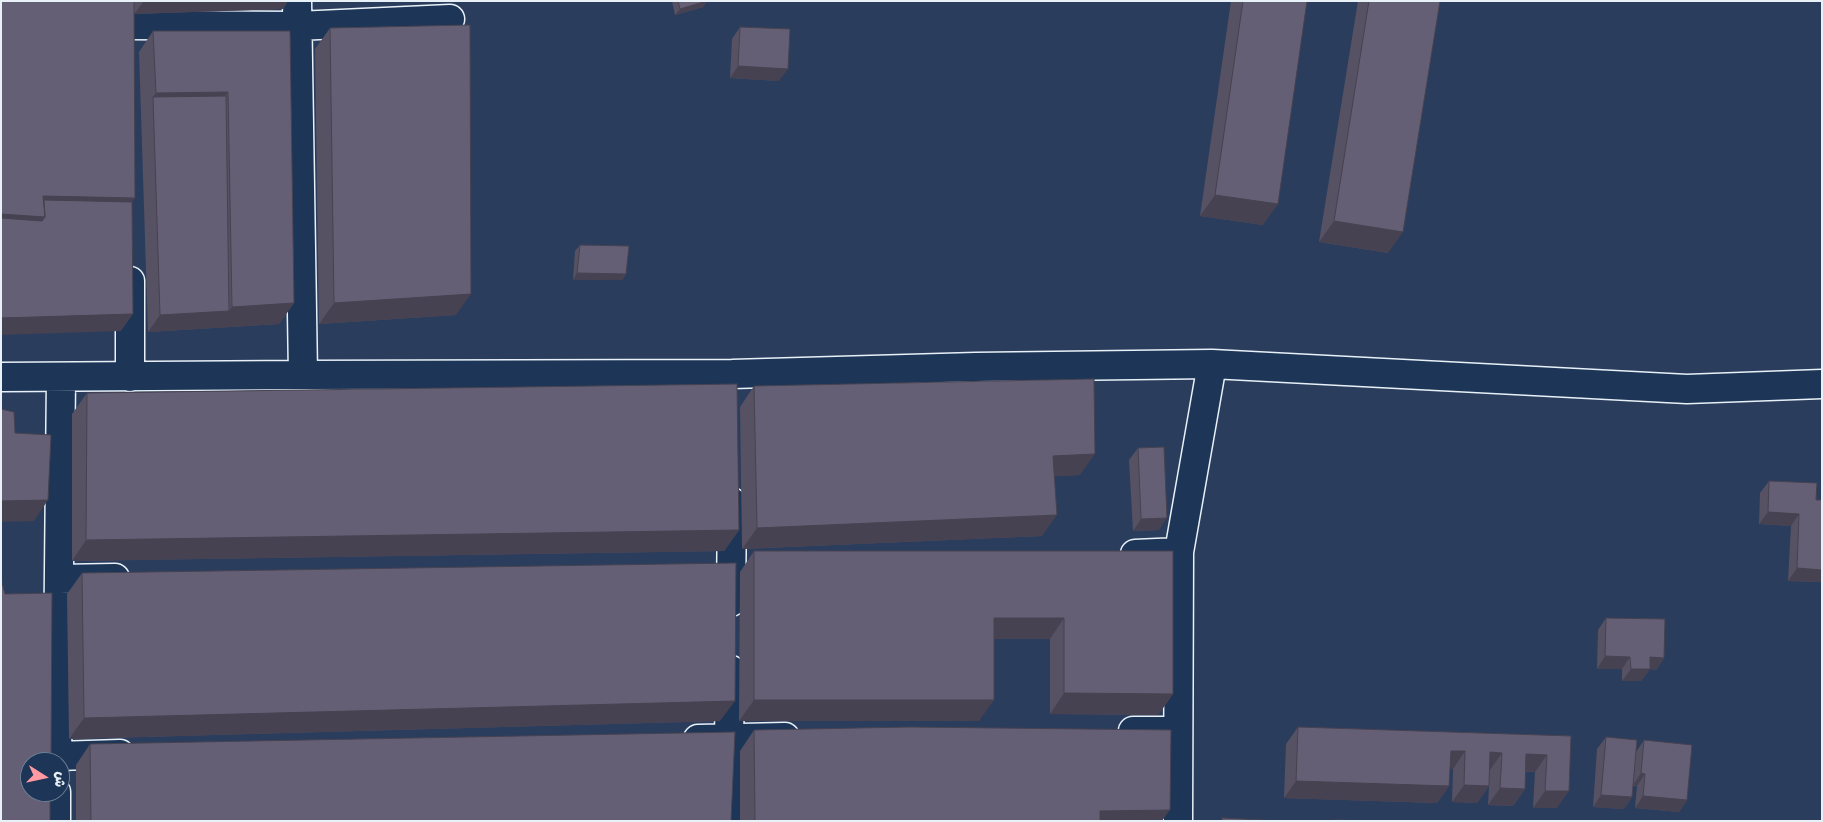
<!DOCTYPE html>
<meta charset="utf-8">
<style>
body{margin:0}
#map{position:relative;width:1823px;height:822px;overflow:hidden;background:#2b3d5d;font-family:Dekko,"Playpen Sans Arabic",sans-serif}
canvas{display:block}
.frame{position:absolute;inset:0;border:2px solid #e8f1f8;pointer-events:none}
.north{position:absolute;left:20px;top:752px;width:50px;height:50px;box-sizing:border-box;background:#1d3557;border:1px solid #6e8097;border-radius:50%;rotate:100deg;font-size:14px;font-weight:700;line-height:20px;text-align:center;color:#e8f1f8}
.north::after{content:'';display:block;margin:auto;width:18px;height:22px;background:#ff9aa2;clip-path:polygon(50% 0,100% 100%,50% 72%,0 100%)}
</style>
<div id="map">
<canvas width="1823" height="822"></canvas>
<div class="frame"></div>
<div class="north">ش</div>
</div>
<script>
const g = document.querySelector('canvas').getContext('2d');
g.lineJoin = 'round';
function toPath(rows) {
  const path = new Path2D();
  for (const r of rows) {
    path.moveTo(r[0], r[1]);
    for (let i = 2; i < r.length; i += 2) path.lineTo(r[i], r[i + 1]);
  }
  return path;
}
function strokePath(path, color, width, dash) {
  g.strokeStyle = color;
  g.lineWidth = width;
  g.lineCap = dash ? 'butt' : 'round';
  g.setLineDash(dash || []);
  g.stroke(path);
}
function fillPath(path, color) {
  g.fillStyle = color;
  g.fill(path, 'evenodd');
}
const minor = toPath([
 [297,1,303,375],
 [128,25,297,26,450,19],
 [130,281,130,377],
 [1,377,303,375,732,374,976,367,1212,364,1687,389,1822,384],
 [1135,554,1179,552],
 [59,579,115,578],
 [731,602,732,502],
 [1133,731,1178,731],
 [698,739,785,737],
 [57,756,120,754],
 [57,762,61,377],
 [56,821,56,792],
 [726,821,731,670],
 [1178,821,1179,552,1212,364]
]);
const wall = toPath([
 [134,1,288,1,283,9,134,14],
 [672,1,707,1,703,7,675,15],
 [1231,1,1307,1,1263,225,1200,216],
 [1358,1,1440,1,1388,253,1319,242],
 [740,27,779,81,730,78,732,39],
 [330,28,456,315,319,324,315,49],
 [153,31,290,31,294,303,279,324,148,332,139,52],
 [580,245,626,274,622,280,573,280,575,251],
 [754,386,1080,475,1054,476,1042,536,742,549,740,407],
 [87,393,739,530,724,551,72,561,72,414],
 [1138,448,1159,530,1133,531,1129,460],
 [1769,481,1816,500,1822,582,1788,581,1791,526,1759,524,1760,493],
 [754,551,1173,551,1173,694,1158,715,1050,714,1050,639,994,639,979,721,739,721,740,572],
 [82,573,720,721,69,739,67,594],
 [1606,618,1664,658,1656,670,1650,669,1641,681,1622,681,1622,669,1597,669,1598,630],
 [1298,727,1571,736,1557,808,1533,808,1535,772,1525,772,1525,789,1513,806,1488,805,1489,786,1477,803,1452,802,1453,769,1450,768,1449,786,1437,803,1284,798,1286,744],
 [754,730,1162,821,740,821,740,751],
 [1606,737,1636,752,1644,740,1687,800,1679,812,1635,808,1637,786,1633,786,1632,797,1624,809,1593,807,1597,749],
 [90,744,731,821,76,821,76,765]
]);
const shadedWall = toPath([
 [144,1,288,1,283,9,134,14],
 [707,1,703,7,675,15,680,9],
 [738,66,788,69,779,81,730,78],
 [228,92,214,113,153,97,156,93],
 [1215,195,1278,204,1263,225,1200,216],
 [43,196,135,198,120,219,30,238,1,236,1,214],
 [1334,221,1403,232,1388,253,1319,242],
 [577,273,626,274,622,280,573,280],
 [471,294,456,315,319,324,334,303],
 [294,303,279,324,148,332,160,315,229,311,232,307],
 [133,314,121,331,1,335,1,318],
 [1095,454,1080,475,1038,477,1053,456],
 [48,500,34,521,1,522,1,501],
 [1768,512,1799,514,1791,526,1759,524],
 [1057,515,1042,536,742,549,757,528],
 [1167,518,1159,530,1133,531,1141,519],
 [739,530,724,551,72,561,86,540],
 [1797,568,1822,570,1822,582,1788,581],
 [994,618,1064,618,1050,639,979,639],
 [1605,656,1630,657,1622,669,1597,669],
 [1650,657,1664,658,1656,670,1650,669,1641,681,1622,681,1631,669],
 [1064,693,1173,694,1158,715,1050,714],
 [754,700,994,700,979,721,739,721],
 [735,701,720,721,69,739,84,718],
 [1451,751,1465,751,1453,769,1439,768],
 [1490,752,1502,753,1490,770],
 [1526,754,1547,755,1535,772,1514,771],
 [1641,773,1645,774,1637,786,1633,785],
 [1296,781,1449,786,1437,803,1284,798],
 [1464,785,1489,786,1477,803,1452,802],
 [1500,788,1525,789,1513,806,1488,805],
 [1545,791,1569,791,1557,808,1533,808],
 [1601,795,1632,797,1624,809,1593,807],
 [1643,796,1687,800,1679,812,1635,808],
 [1170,810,1162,821,1094,821,1100,811]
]);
const building = toPath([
 [1,1,134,1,135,198,43,196,45,217,1,214,1,1],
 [678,1,707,1,680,9,678,1],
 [1243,1,1307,1,1278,204,1215,195,1243,1],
 [1369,1,1440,1,1403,232,1334,221,1369,1],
 [470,25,471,294,334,303,330,28,470,25],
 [740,27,790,29,788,69,738,66,740,27],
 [153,31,290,31,294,303,232,307,228,92,156,93,153,31],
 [226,96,229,311,160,315,153,97,226,96],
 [44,200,132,202,133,314,1,318,1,218,42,221,45,217,44,200],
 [580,245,629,246,626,274,577,273,580,245],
 [1094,379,1095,454,1053,456,1057,515,757,528,754,386,1094,379],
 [737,384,739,530,86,540,87,393,737,384],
 [1,409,14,412,15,433,51,435,48,500,1,501,1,409],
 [1164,447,1167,518,1141,519,1138,448,1164,447],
 [1769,481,1817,483,1816,500,1822,500,1822,570,1797,568,1799,514,1768,512,1769,481],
 [754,551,1173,551,1173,694,1064,693,1064,618,994,618,994,700,754,700,754,551],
 [736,563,735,701,84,718,82,573,736,563],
 [1,579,5,594,52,593,51,762,30,762,30,792,50,792,50,821,1,821,1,579],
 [1606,618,1665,619,1664,658,1650,657,1650,669,1631,669,1630,657,1605,656,1606,618],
 [910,727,1171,730,1170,810,1100,811,1100,821,755,821,754,730,910,727],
 [1298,727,1571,736,1569,791,1545,791,1547,755,1526,754,1525,789,1500,788,1502,753,1490,752,1489,786,1464,785,1465,751,1451,751,1449,786,1296,781,1298,727],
 [735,732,731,821,91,821,90,744,735,732],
 [1606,737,1637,740,1632,797,1601,795,1606,737],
 [1644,740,1692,745,1687,800,1643,796,1645,774,1641,773,1644,740],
 [1222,818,1283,821,1222,821,1222,818],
 [1334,820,1345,820,1345,821,1334,821,1334,820]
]);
strokePath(minor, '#e8f1f8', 31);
strokePath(minor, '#1d3557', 28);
fillPath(wall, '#565264');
fillPath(shadedWall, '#464251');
fillPath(building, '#645f74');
strokePath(building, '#464251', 1);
</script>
